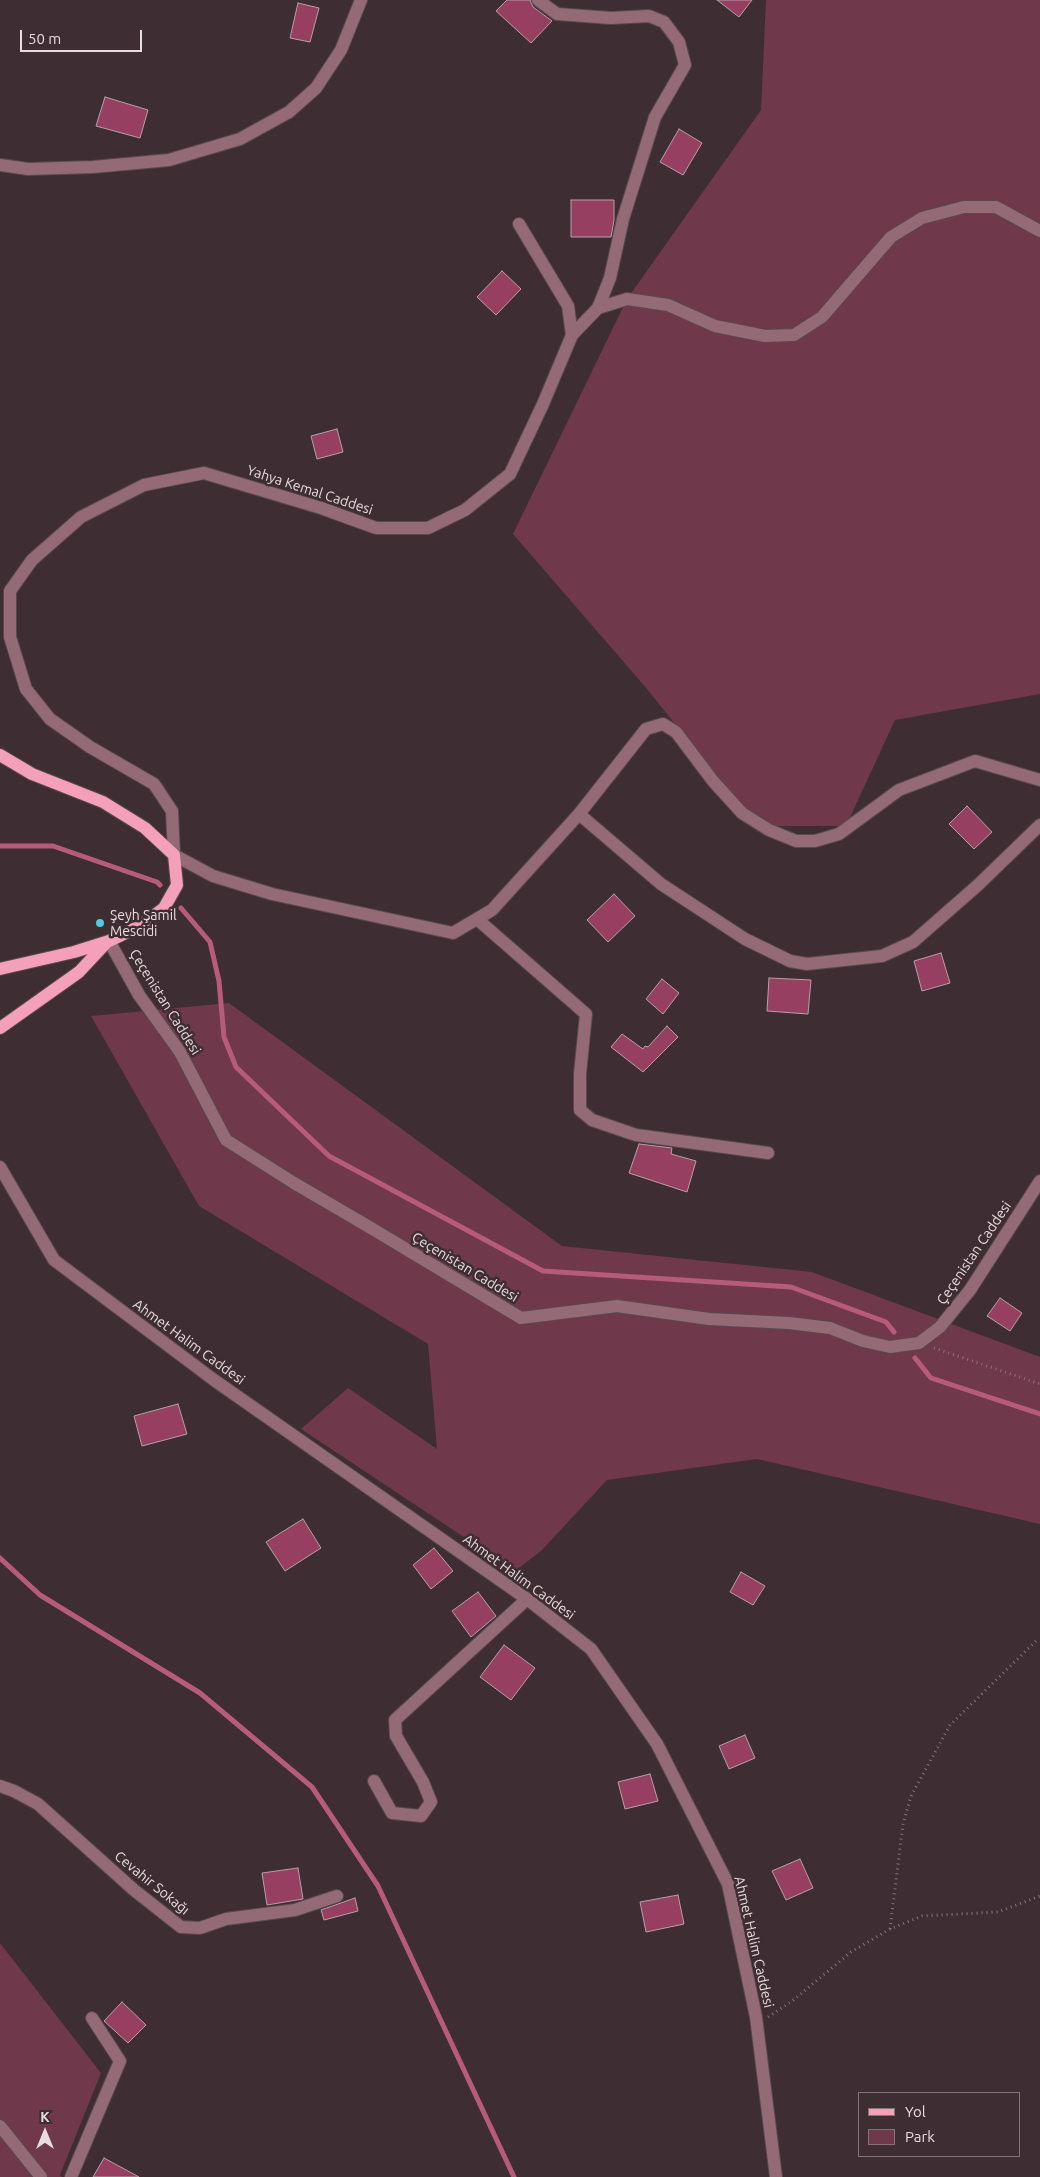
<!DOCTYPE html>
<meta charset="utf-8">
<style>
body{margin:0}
#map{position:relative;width:1040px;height:2177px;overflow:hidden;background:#3e2d32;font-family:Ubuntu,sans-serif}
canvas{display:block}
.legend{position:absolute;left:858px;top:2092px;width:162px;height:65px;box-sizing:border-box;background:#3e2d32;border:1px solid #827377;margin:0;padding:6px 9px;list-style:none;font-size:15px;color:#e7dcdf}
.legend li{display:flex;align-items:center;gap:10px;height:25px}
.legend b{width:25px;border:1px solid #827377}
.north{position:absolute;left:20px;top:2107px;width:50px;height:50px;-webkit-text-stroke:4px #3e2d32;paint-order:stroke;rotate:0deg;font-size:14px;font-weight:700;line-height:20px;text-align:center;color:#e7dcdf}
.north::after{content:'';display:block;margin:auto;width:18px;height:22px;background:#e7dcdf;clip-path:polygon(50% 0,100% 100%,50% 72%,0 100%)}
.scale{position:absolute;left:20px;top:30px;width:122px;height:22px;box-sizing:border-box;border:2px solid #e7dcdf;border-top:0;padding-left:6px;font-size:15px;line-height:18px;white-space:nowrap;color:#e7dcdf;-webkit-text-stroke:4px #3e2d32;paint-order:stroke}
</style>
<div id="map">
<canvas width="1040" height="2177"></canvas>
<ul class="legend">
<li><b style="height:6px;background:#f4a0ba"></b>Yol</li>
<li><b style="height:14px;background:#6f384b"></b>Park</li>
</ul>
<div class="north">K</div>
<div class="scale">50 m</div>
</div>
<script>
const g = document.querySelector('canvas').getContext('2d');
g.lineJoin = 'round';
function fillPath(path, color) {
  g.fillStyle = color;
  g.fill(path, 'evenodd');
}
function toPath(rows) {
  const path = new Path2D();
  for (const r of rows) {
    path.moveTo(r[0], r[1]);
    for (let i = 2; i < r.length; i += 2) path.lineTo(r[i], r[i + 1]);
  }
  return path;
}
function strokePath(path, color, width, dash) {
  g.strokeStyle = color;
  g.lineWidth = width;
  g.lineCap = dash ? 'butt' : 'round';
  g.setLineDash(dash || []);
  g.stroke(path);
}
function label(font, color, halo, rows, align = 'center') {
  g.font = font + ' Ubuntu,sans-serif';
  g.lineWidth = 5;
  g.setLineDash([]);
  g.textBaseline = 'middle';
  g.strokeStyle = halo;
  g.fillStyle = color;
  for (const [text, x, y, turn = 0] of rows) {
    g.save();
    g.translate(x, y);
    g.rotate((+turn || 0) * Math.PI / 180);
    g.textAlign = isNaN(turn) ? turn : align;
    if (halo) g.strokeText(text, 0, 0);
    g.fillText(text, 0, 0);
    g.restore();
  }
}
const green = toPath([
 [766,0,1040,0,1040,694,895,720,846,826,757,826,647,689,513,534,627,299,761,110],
 [229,1003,562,1246,812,1272,1040,1357,1040,1524,757,1459,607,1480,541,1551,515,1571,301,1429,348,1388,437,1449,428,1344,199,1206,91,1016],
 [0,1943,101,2073,60,2175,62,2177,0,2177]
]);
const stream = toPath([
 [0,846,53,846,157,882,160,885],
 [181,908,210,942,219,981,224,1037,236,1067,329,1156,543,1271,791,1287,886,1322,894,1332],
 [915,1358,931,1378,1040,1414],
 [0,1558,40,1595,200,1693,312,1787,378,1886,514,2177]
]);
const building = toPath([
 [507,0,530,0,533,7,552,21,531,43,496,11,507,0],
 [717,0,752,0,739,17,717,0],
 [298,3,319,8,310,42,290,38,298,3],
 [105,97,148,110,140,138,96,126,105,97],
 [679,129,702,143,683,175,660,162,679,129],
 [571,200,614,200,614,220,611,237,571,237,571,200],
 [502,271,521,289,496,315,477,297,502,271],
 [337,429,343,452,317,459,311,436,337,429],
 [967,806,992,832,974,849,949,824,967,806],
 [614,894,635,916,608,942,587,920,614,894],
 [941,953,950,983,922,991,914,961,941,953],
 [769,978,811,980,808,1014,767,1011,769,978],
 [662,979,679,993,663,1014,646,999,662,979],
 [667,1026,678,1037,643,1072,611,1047,622,1034,643,1049,645,1046,648,1047,667,1026],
 [639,1144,672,1148,671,1154,696,1161,687,1192,629,1173,639,1144],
 [1000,1298,1022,1313,1010,1331,987,1316,1000,1298],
 [178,1404,187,1434,142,1446,134,1416,178,1404],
 [303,1519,321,1548,285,1571,266,1542,303,1519],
 [434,1548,453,1571,431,1589,413,1565,434,1548],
 [741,1572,765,1586,753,1605,730,1592,741,1572],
 [478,1592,496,1616,471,1637,452,1611,478,1592],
 [504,1645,535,1668,511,1700,480,1677,504,1645],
 [745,1735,755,1758,729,1769,719,1746,745,1735],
 [650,1774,658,1801,625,1809,618,1782,650,1774],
 [800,1859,813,1888,786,1900,772,1871,800,1859],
 [298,1868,303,1899,267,1905,262,1873,298,1868],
 [678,1895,684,1924,646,1932,640,1902,678,1895],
 [355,1898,358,1911,324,1920,321,1910,355,1898],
 [122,2002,146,2025,128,2043,104,2021,122,2002],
 [104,2158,139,2177,93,2177,104,2158]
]);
const path = toPath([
 [934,1348,1040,1384],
 [890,1929,903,1824,911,1796,950,1725,1036,1641],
 [768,2017,791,2002,851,1952,890,1929,922,1916,998,1912,1040,1896]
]);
const minor = toPath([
 [538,0,557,14,611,18,649,16,664,22,679,42,685,65,655,117,623,219,610,278,598,308],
 [0,165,28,169,93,167,169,160,240,139,289,112,316,88,341,50,361,0],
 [519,224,568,306,572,335],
 [1040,231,996,207,964,207,922,218,891,237,822,317,794,335,765,336,715,326,668,305,627,299,598,308,572,335,543,404,510,474,465,510,428,528,376,528,321,508,204,473,144,485,81,517,32,560,10,591,10,637,26,689,50,719,90,747,154,784,172,811,174,855,213,876,272,894,453,933,492,910,579,814,646,729,663,724,676,732,713,781,742,813,769,830,796,841,815,841,839,834,899,790,975,761,1040,780],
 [579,814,661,884,745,939,790,961,807,964,882,956,913,942,978,885,1040,825],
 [477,919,586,1014,580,1074,580,1110,592,1120,636,1135,768,1153],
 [109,941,139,995,180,1052,226,1140,294,1183,371,1228,521,1318,617,1306,709,1319,789,1323,830,1328,863,1341,890,1347,919,1343,940,1327,970,1290,1040,1181],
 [0,1167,54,1260,214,1380,527,1599,591,1649,657,1744,728,1884,756,2017,776,2177],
 [374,1781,392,1813,421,1816,431,1802,423,1782,396,1736,395,1720,527,1599],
 [0,1786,14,1791,38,1804,134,1890,181,1927,200,1928,226,1919,295,1910,337,1896],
 [0,2126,41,2177],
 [71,2177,120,2061,92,2018]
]);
const major = toPath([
 [0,755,32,774,103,802,145,828,174,855,177,885,164,908,140,926,109,941,74,952,0,969],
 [0,1028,79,972,107,942]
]);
const markers = [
 [100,923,5,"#54cadd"]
];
const streetNames = [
 ["Yahya Kemal Caddesi",310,490,18],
 ["Çeçenistan Caddesi",165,1002,58],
 ["Çeçenistan Caddesi",974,1253,-56],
 ["Çeçenistan Caddesi",465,1267,31],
 ["Ahmet Halim Caddesi",189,1342,36],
 ["Ahmet Halim Caddesi",519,1577,36],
 ["Cevahir Sokağı",152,1883,39],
 ["Ahmet Halim Caddesi",754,1942,77]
];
const poiNames = [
 ["Şeyh Şamil",110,915],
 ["Mescidi",110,931]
];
fillPath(green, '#6f384b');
strokePath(stream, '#b75b7b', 5);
fillPath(building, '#973f60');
strokePath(building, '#b6a1a7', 1);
strokePath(minor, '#59494e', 14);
strokePath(major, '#59494e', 14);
strokePath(path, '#85767b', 3, [1, 4]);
strokePath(minor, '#946a77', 12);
strokePath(major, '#f4a0ba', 12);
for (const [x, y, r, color] of markers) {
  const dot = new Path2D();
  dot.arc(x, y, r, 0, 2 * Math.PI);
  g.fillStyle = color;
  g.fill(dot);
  strokePath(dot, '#3e2d32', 2);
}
label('14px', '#e7dcdf', '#3e2d32', streetNames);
label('14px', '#e7dcdf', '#3e2d32', poiNames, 'left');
</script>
